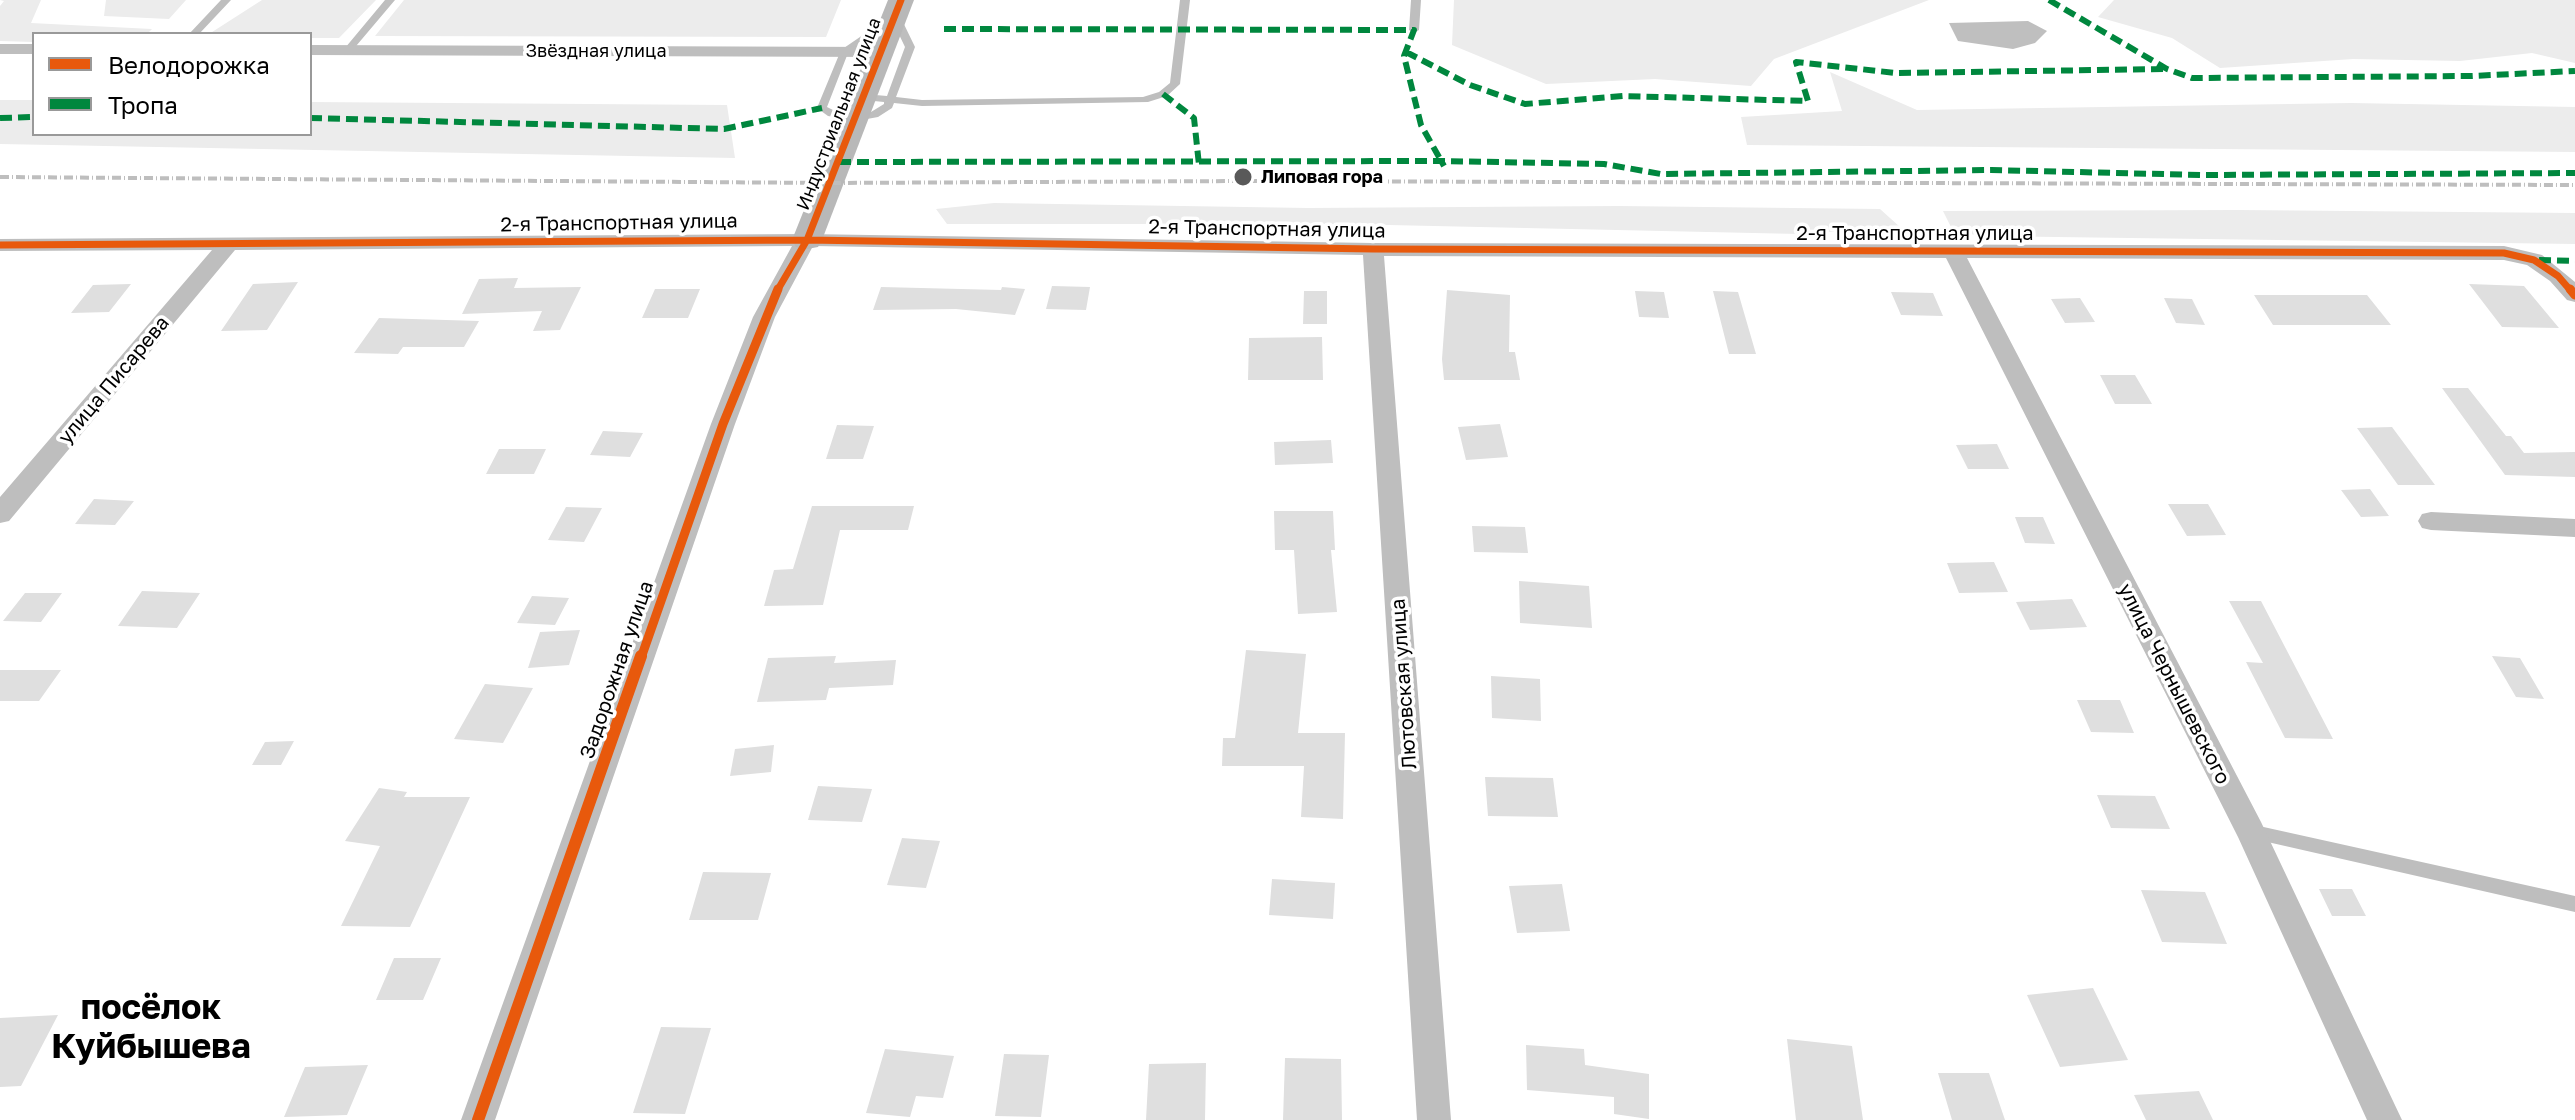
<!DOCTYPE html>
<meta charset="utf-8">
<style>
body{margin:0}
#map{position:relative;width:2575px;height:1120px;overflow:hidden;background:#fff;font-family:"Golos Text",sans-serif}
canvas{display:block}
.legend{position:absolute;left:32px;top:32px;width:280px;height:104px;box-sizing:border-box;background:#fff;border:2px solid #999;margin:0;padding:10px 14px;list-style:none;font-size:24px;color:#000}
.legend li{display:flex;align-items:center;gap:16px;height:40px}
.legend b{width:40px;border:2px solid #999}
</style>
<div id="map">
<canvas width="2575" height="1120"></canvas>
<ul class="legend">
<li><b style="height:10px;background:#e8590c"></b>Велодорожка</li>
<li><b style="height:10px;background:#00873e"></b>Тропа</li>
</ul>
</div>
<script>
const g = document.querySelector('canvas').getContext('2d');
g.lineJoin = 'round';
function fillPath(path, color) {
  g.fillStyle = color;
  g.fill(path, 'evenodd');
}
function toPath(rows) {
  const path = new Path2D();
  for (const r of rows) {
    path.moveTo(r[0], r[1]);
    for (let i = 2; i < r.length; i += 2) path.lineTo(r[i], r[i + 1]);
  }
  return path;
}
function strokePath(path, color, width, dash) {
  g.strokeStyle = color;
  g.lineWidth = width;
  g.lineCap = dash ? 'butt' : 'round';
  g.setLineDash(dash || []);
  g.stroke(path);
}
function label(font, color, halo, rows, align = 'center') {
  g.font = font + ' "Golos Text",sans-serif';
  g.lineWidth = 7;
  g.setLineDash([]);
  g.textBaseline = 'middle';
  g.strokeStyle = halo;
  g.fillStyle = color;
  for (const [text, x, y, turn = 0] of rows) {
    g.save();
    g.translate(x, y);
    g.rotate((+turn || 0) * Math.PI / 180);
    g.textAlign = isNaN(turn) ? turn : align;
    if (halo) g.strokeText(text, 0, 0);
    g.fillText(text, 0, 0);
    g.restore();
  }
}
const green = toPath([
 [0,0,41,0,31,23,152,29,147,34,34,34,34,42,0,41,0,6,4,1],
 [106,0,186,0,169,19,104,16],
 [262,0,376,0,339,38,310,38,310,34,209,34],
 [404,0,841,0,826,37,375,36],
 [1454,0,1929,0,1774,59,1751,86,1655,79,1546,84,1452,45],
 [2114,0,2575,0,2575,63,2532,53,2460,61,2353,59,2220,68,2172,38,2098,17],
 [1830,72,1917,110,2351,103,2575,107,2575,152,1747,145,1741,117,1842,111],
 [0,100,34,100,34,134,310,134,310,102,727,105,735,158,0,144],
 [994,203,1308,208,1619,206,1880,209,1900,227,1799,234,1343,224,947,224,936,209],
 [2238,210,2575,213,2575,244,1982,236,1953,231,1943,211]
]);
const water = toPath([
 [2028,21,2047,31,2035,43,2013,49,1958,41,1949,23]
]);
const building = toPath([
 [518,278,514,288,581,287,560,330,533,331,542,311,462,314,479,279],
 [298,282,267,330,221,331,253,284],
 [131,284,109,312,71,313,93,285],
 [2469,284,2524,286,2559,328,2502,327],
 [1052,286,1090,287,1086,310,1046,309],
 [881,287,1001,290,1002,287,1025,289,1015,315,956,309,873,310],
 [655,289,700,289,688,318,642,318],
 [1447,290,1510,295,1509,352,1515,352,1520,380,1444,380,1442,359],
 [1304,291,1327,291,1327,324,1303,324],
 [1635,291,1664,292,1669,318,1639,317],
 [1713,291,1738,292,1756,354,1729,354],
 [1891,292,1933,293,1943,316,1901,315],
 [2254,295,2367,295,2391,325,2273,325],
 [2080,298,2095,322,2065,323,2051,299],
 [2164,298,2192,299,2205,325,2176,323],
 [379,318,479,321,464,347,403,347,398,354,354,353],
 [1322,337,1323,380,1248,380,1249,338],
 [2100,375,2135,375,2152,404,2115,404],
 [2442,388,2468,388,2506,436,2511,436,2524,453,2575,452,2575,477,2505,475],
 [1500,424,1508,457,1466,460,1458,427],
 [837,425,874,426,863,459,826,459],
 [2392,427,2435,485,2398,485,2357,428],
 [603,431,643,433,630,457,590,455],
 [1331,440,1333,463,1275,465,1274,442],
 [1997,444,2009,469,1968,469,1956,445],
 [499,449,546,449,534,474,486,474],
 [2370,489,2389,516,2361,517,2341,490],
 [94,499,134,501,115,525,75,524],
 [2168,504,2208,504,2226,535,2187,536],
 [812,506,914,506,908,530,840,530,823,605,764,606,774,570,793,569],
 [566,507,602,508,584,542,548,540],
 [1274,511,1333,511,1335,550,1331,550,1337,612,1298,614,1294,550,1275,550],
 [2015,517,2043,517,2055,544,2025,543],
 [1472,526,1525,527,1528,553,1474,552],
 [1994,562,2008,592,1959,593,1947,563],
 [1519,581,1589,586,1592,628,1520,623],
 [142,591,200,593,177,628,118,626],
 [25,593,62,593,41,622,3,621],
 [532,596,569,598,555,625,517,623],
 [2072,599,2087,627,2030,630,2016,602],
 [2229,601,2261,601,2333,739,2285,738,2246,662,2263,663],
 [580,630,569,665,528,668,540,632],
 [1246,650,1306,654,1298,733,1345,733,1343,819,1301,817,1304,766,1222,766,1223,738,1235,738],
 [836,656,834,663,896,660,893,685,829,688,826,700,757,702,768,658],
 [2492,656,2520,658,2544,699,2516,697],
 [0,670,61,670,39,701,0,701],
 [1491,676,1540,679,1541,721,1492,718],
 [485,684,533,688,503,743,454,739],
 [2077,700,2120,700,2134,733,2091,732],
 [294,741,281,765,252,765,265,742],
 [774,745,771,772,730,776,735,749],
 [1485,777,1553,778,1558,817,1488,816],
 [818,786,872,789,862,822,808,820],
 [379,788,407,792,404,797,470,797,410,927,341,926,380,846,345,841],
 [2097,795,2155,796,2170,829,2111,828],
 [902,838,940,841,926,888,887,885],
 [703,872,771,873,758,920,689,920],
 [1272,879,1335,883,1333,919,1269,915],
 [1562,884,1570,931,1517,933,1509,886],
 [2319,889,2352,889,2366,916,2332,916],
 [2141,890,2205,892,2227,944,2162,942],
 [394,958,441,958,423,1000,376,1000],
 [2093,988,2128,1060,2060,1067,2027,995],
 [58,1015,21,1086,0,1087,0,1018],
 [661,1027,711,1028,685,1114,633,1113],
 [1787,1039,1852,1046,1863,1120,1796,1120],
 [1526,1045,1584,1049,1585,1065,1649,1074,1649,1119,1614,1114,1614,1097,1527,1090],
 [885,1049,954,1056,943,1098,916,1096,910,1117,866,1113],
 [1004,1054,1049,1055,1041,1117,995,1116],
 [1285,1058,1341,1059,1342,1120,1283,1120],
 [1206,1063,1205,1120,1146,1120,1149,1064],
 [368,1065,347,1115,284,1117,305,1067],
 [1938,1073,1989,1073,2005,1120,1952,1120],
 [2199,1091,2213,1120,2146,1120,2134,1095]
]);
const lane = toPath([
 [221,0,231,0,199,34,189,34,221,0],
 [385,0,395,0,351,52,345,52,345,48,385,0],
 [1180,0,1190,0,1180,84,1167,96,1148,102,922,106,894,103,892,108,878,117,856,121,828,116,817,108,841,50,895,13,900,16,915,47,896,97,922,100,1143,97,1159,92,1170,83,1180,0],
 [893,22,905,47,887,96,864,94,859,97,864,100,884,102,884,104,871,112,856,115,835,111,827,107,848,53,893,22],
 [1411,0,1421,0,1419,30,1414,33,1409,30,1411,0],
 [2250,824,2575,896,2575,912,2250,838,2244,836,2242,831,2244,826,2250,824]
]);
const street = toPath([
 [0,44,34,44,34,54,0,54,0,44],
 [310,45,881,47,890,52,881,57,310,55,310,45],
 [807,234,1373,243,2504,246,2542,255,2575,282,2575,302,2567,300,2550,281,2527,265,2504,260,1967,258,2261,822,2402,1120,2367,1120,2238,837,1946,258,1384,256,1451,1120,1417,1120,1363,255,813,246,775,317,735,424,495,1120,461,1120,711,424,753,317,792,246,235,250,9,521,0,523,0,497,212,250,0,251,0,239,807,234],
 [2431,512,2575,519,2575,537,2431,530,2422,528,2418,521,2422,514,2431,512]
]);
const secondary = toPath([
 [888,0,914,0,822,240,818,247,807,249,796,247,792,240,888,0]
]);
const rail = toPath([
 [0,177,830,183,1243,181,2575,185]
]);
const quiet = toPath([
 [2049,0,2167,69,2192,78,2472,76,2575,71],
 [944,29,1414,30,1404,56,1421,125,1444,166],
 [1406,52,1470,85,1525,104,1623,96,1808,101,1796,62,1896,73,2167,69],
 [1163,94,1194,118,1199,165],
 [0,118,34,117],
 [310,118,724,129,822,108],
 [839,162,1441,161,1604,164,1661,174,1991,170,2202,175,2575,173],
 [2539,260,2575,261]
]);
const cyclewayFar2 = toPath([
 [0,245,807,240,1373,249,2504,253,2534,260,2558,276,2571,291],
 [777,291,807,240,901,0]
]);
const cyclewayFar1 = toPath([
 [2570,289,2575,295],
 [641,658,723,424,778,289]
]);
const cycleway = toPath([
 [478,1120,641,656]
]);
const markers = [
 [1243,177,10,"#595959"]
];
const farStreetnames = [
 ["Звёздная улица",596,51],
 ["Индустриальная улица",839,114,-69]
];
const farPoinames = [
 ["Липовая гора",1261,177]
];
const streetNames = [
 ["2-я Транспортная улица",619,223,-1],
 ["2-я Транспортная улица",1267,229,1],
 ["2-я Транспортная улица",1915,234],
 ["улица Писарева",114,380,-50],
 ["Задорожная улица",617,670,-71],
 ["Лютовская улица",1404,684,-94],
 ["улица Чернышевского",2174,684,63]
];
const nearDistrictnames = [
 ["посёлок",151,1008],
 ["Куйбышева",151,1047]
];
fillPath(green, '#ececec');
fillPath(water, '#bfbfbf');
fillPath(building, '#dfdfdf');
fillPath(lane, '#bebebe');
fillPath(street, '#bebebe');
fillPath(secondary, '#b8b8b8');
strokePath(rail, '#bebebe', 4, [9, 3, 1, 3]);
strokePath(quiet, '#00873e', 6, [12, 6]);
strokePath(cyclewayFar2, '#e8590c', 7);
strokePath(cyclewayFar1, '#e8590c', 9);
strokePath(cycleway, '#e8590c', 12);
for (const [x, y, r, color] of markers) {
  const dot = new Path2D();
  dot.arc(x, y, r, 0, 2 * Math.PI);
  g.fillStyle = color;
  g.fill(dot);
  strokePath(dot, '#fff', 3);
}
label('18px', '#000', '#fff', farStreetnames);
label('bold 18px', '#000', '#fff', farPoinames, 'left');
label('20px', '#000', '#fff', streetNames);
label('bold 34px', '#000', '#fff', nearDistrictnames);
</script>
